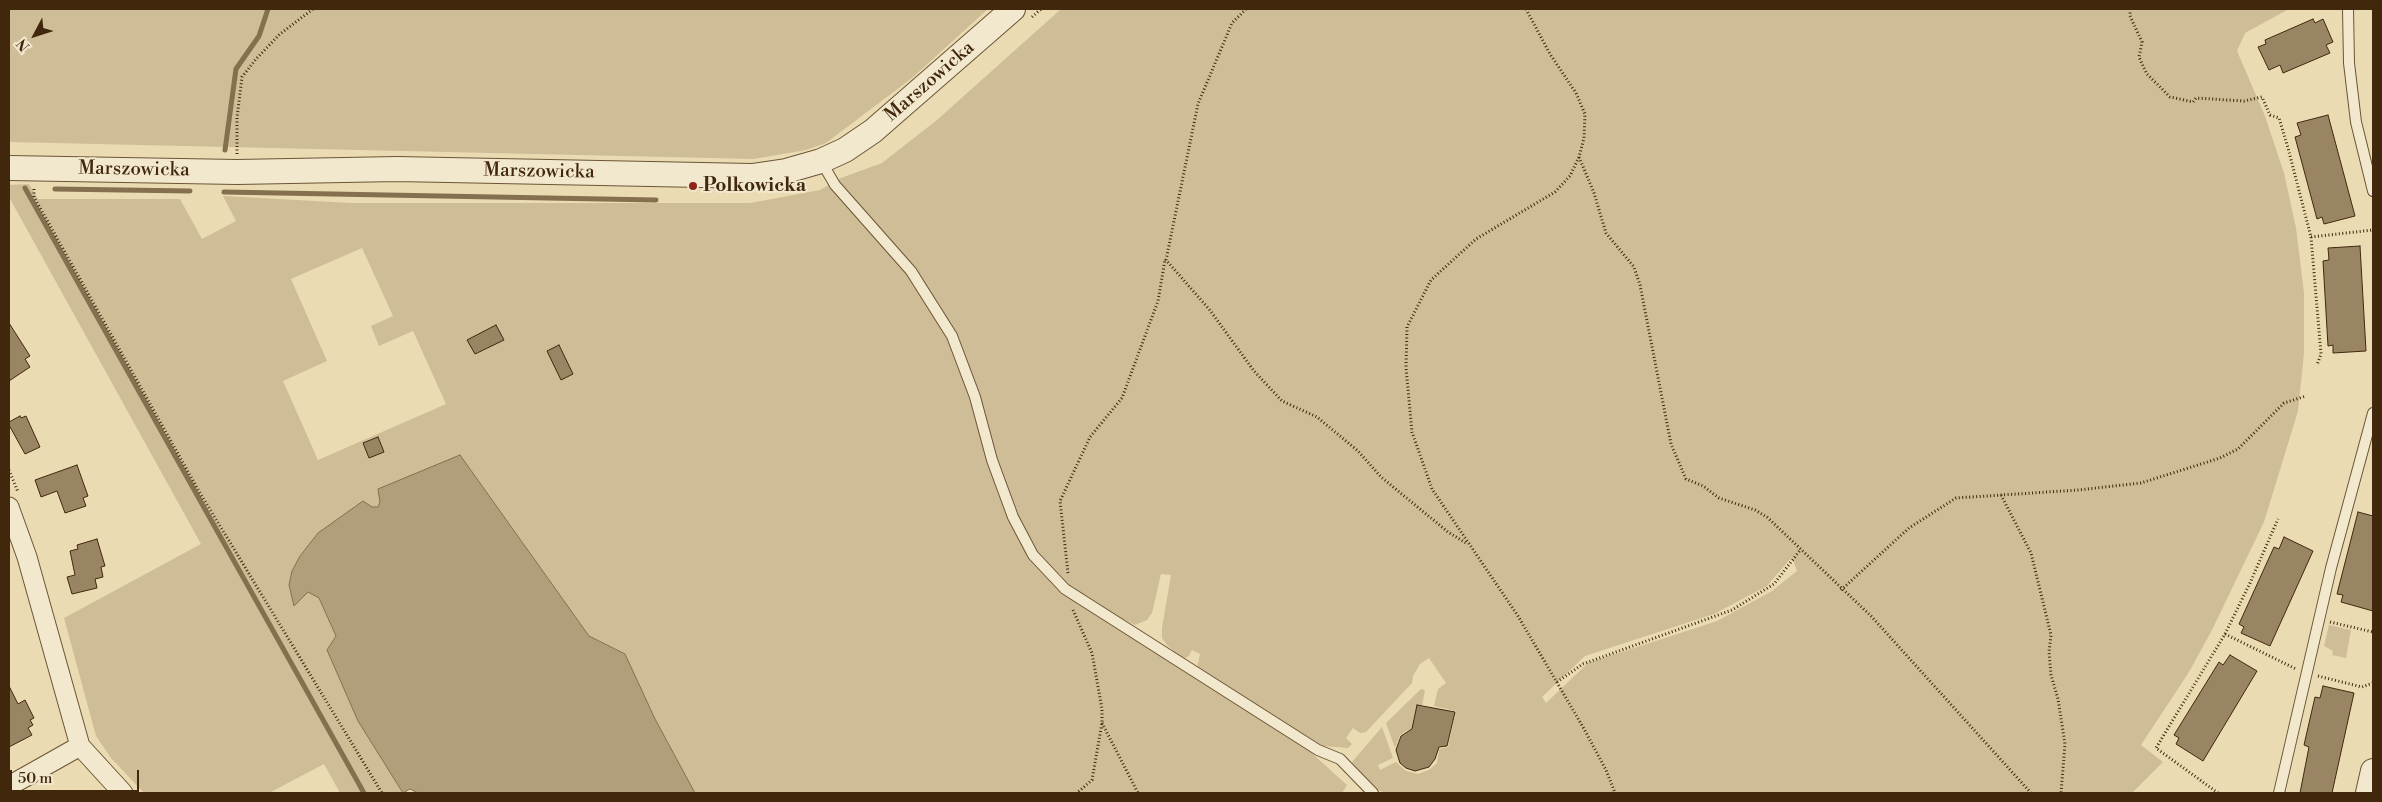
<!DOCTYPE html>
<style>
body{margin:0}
#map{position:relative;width:2382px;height:802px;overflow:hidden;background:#ebdbb2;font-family:"Libre Bodoni",serif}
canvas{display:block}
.frame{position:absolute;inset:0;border:10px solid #41280d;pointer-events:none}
.north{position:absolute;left:10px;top:10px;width:50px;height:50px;-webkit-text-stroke:4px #f2e8cd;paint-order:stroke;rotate:230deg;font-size:14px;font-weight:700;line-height:20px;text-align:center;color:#41280d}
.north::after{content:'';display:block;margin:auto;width:18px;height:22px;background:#41280d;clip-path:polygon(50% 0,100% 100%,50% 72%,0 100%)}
.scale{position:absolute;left:10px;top:770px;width:129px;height:22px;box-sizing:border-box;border:2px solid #41280d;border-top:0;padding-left:6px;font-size:15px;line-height:18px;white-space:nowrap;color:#41280d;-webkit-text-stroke:4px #f2e8cd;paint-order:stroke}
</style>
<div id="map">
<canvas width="2382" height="802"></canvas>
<div class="frame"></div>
<div class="north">N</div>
<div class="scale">50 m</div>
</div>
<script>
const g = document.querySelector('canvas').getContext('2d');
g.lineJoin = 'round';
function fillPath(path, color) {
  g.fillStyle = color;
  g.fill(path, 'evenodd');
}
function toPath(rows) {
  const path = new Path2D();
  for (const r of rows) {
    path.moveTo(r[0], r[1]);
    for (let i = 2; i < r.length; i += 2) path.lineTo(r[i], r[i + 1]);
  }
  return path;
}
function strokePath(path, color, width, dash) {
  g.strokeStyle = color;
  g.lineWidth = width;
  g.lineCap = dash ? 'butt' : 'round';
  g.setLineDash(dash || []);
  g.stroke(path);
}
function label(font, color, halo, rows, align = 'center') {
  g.font = font + ' "Libre Bodoni",serif';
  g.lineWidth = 4;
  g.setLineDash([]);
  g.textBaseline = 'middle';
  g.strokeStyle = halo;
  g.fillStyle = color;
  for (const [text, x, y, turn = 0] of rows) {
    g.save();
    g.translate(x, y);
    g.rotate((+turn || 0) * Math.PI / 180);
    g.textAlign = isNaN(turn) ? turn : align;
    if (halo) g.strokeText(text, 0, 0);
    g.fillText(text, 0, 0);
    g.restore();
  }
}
const green = toPath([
 [9,9,988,9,912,78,826,143,806,150,754,159,9,142],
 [1061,9,2289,9,2245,33,2237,51,2265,116,2284,173,2296,228,2304,293,2304,353,2298,411,2264,522,2212,630,2189,672,2141,745,2163,762,2132,793,1385,793,1376,789,1352,762,1382,727,1393,758,1378,765,1380,770,1396,762,1406,771,1418,774,1429,770,1437,763,1439,749,1448,747,1456,711,1434,706,1438,689,1446,683,1429,658,1420,664,1413,676,1412,683,1366,732,1360,733,1353,728,1346,738,1352,744,1348,748,1323,746,1197,668,1200,654,1192,650,1189,656,1183,659,1167,645,1162,638,1162,628,1171,575,1161,574,1152,613,1147,620,1135,625,1123,619,1118,629,1306,748,1347,785,1342,793,695,793,655,719,625,654,589,636,460,455,380,502,378,507,372,508,318,533,300,556,292,571,308,592,319,598,336,636,327,650,358,721,403,793,340,793,324,764,269,793,144,793,111,758,96,736,64,618,201,544,9,197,9,185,29,184,38,199,180,199,202,239,236,221,223,196,352,203,750,203,820,190,841,178,882,163,937,120],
 [362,248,393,316,371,326,379,346,413,331,446,404,318,460,283,381,327,361,291,279],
 [1792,557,1797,571,1772,591,1717,621,1588,663,1546,703,1542,697,1585,656,1714,614,1767,586],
 [2329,625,2351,630,2346,658,2332,655,2333,651,2324,646],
 [1421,689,1425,690,1422,706,1437,710,1418,728,1406,731,1400,735,1395,748,1386,723]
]);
const water = toPath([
 [460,455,589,636,625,654,655,719,695,793,418,793,410,789,403,793,358,721,327,650,336,636,319,598,308,592,294,606,289,585,292,571,300,556,318,533,363,501,372,507,378,507,380,502,378,489,460,455]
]);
const stream = toPath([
 [225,150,236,69,259,36,268,9],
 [25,188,364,793],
 [55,189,190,191],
 [224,192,656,200]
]);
const building = toPath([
 [2313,19,2315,23,2323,19,2333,42,2326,45,2330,53,2283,73,2280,65,2269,70,2258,47,2266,44,2265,40,2313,19],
 [2328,115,2355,216,2324,224,2322,217,2317,219,2295,137,2301,135,2297,123,2328,115],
 [2360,246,2366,351,2333,353,2333,345,2328,346,2323,261,2329,260,2328,248,2360,246],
 [9,323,30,356,25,359,30,367,9,381,9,323],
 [496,325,504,340,475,354,467,340,496,325],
 [559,345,573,374,561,380,547,351,559,345],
 [20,416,21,418,26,416,40,447,25,454,9,425,9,422,20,416],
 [378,437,384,452,369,458,363,443,378,437],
 [77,465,88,496,83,498,86,506,65,513,57,491,41,497,35,480,77,465],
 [2358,512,2373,516,2373,611,2341,602,2343,595,2337,594,2358,512],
 [2284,537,2313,551,2270,646,2241,633,2244,627,2239,624,2274,547,2279,549,2284,537],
 [97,539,105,566,101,567,103,577,95,579,97,588,72,594,67,577,75,575,70,551,78,549,77,545,97,539],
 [2230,655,2257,671,2203,761,2176,744,2179,738,2174,735,2219,662,2223,665,2230,655],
 [9,686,18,704,25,700,34,718,30,720,33,725,28,728,32,735,9,747,9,686],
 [2323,686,2354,693,2332,793,2300,793,2309,747,2304,745,2315,697,2320,698,2323,686],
 [1417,705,1455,712,1447,746,1439,747,1435,759,1429,767,1415,771,1406,768,1400,763,1396,750,1401,736,1412,729,1417,705]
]);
const path = toPath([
 [1246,9,1232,23,1198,104,1166,260,1209,309,1254,371,1282,401,1317,417,1358,451,1381,477,1448,532,1466,543],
 [1526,9,1550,54,1576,93,1585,114,1584,138,1579,157,1570,176,1555,192,1476,239,1431,280,1407,327,1406,368,1412,432,1432,489,1518,616,1583,727,1606,770,1615,793],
 [2130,9,2130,16,2142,42,2139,57,2143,66,2147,74,2170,97,2193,102,2196,98,2244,101,2262,97,2270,115,2279,118,2288,148,2311,237,2321,354,2317,365],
 [1032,17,1041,9],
 [237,154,237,118,242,77,256,59,280,34,313,9],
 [1579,157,1594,193,1606,233,1634,267,1640,285,1671,444,1686,479,1703,486,1719,498,1755,510,1767,517,1871,616,2031,793],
 [34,189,34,197,200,493,382,793],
 [2311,237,2373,230],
 [9,470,18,492],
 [2001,495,2031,553,2051,635,2049,652,2051,675,2058,699,2065,744,2061,793],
 [1068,573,1060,501,1090,437,1122,398,1158,301,1165,260],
 [1841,590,1909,528,1956,498,2078,490,2141,483,2220,458,2238,449,2284,403,2306,396],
 [1073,610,1092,653,1102,709,1102,723,1092,780,1077,793],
 [2330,622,2373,632],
 [2225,634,2296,669],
 [2318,676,2362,687,2373,683],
 [1557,682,1583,664,1732,610,1774,584,1801,549],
 [1102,723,1138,793],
 [2218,793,2156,748,2225,634,2250,583,2278,519]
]);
const service = toPath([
 [2348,9,2349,63,2356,122,2373,191],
 [821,161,835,185,911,271,952,336,975,397,992,460,1013,517,1033,555,1065,589,1318,750,1340,759,1373,793],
 [2279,793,2331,568,2373,413]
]);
const minor = toPath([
 [9,507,27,557,80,746,123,793],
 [9,786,80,746]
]);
const tertiary = toPath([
 [9,168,237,172,397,169,752,176,786,171,821,161,845,150,873,131,1013,9],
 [2368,793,2373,771]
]);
const markers = [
 [693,186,5,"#8f2418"]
];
const streetNames = [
 ["Marszowicka",930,82,-41],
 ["Marszowicka",134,170,1],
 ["Marszowicka",539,172,1]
];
const poiNames = [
 ["Polkowicka",703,186]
];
fillPath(green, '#cebd96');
fillPath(water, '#b19e7a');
strokePath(water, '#846f4e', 1);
strokePath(stream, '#846f4e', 5);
fillPath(building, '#998563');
strokePath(building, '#41280d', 1);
strokePath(service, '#6c5536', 12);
strokePath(minor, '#6c5536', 21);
strokePath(tertiary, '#6c5536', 26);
strokePath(path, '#41280d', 3, [1, 2.5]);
strokePath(service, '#f2e8cd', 10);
strokePath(minor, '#f2e8cd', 19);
strokePath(tertiary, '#f2e8cd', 24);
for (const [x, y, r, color] of markers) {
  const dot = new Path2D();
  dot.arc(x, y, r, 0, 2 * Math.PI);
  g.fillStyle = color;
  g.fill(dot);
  strokePath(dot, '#f2e8cd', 2);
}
label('19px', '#41280d', '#f2e8cd', streetNames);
label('bold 19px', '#41280d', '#f2e8cd', poiNames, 'left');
</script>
